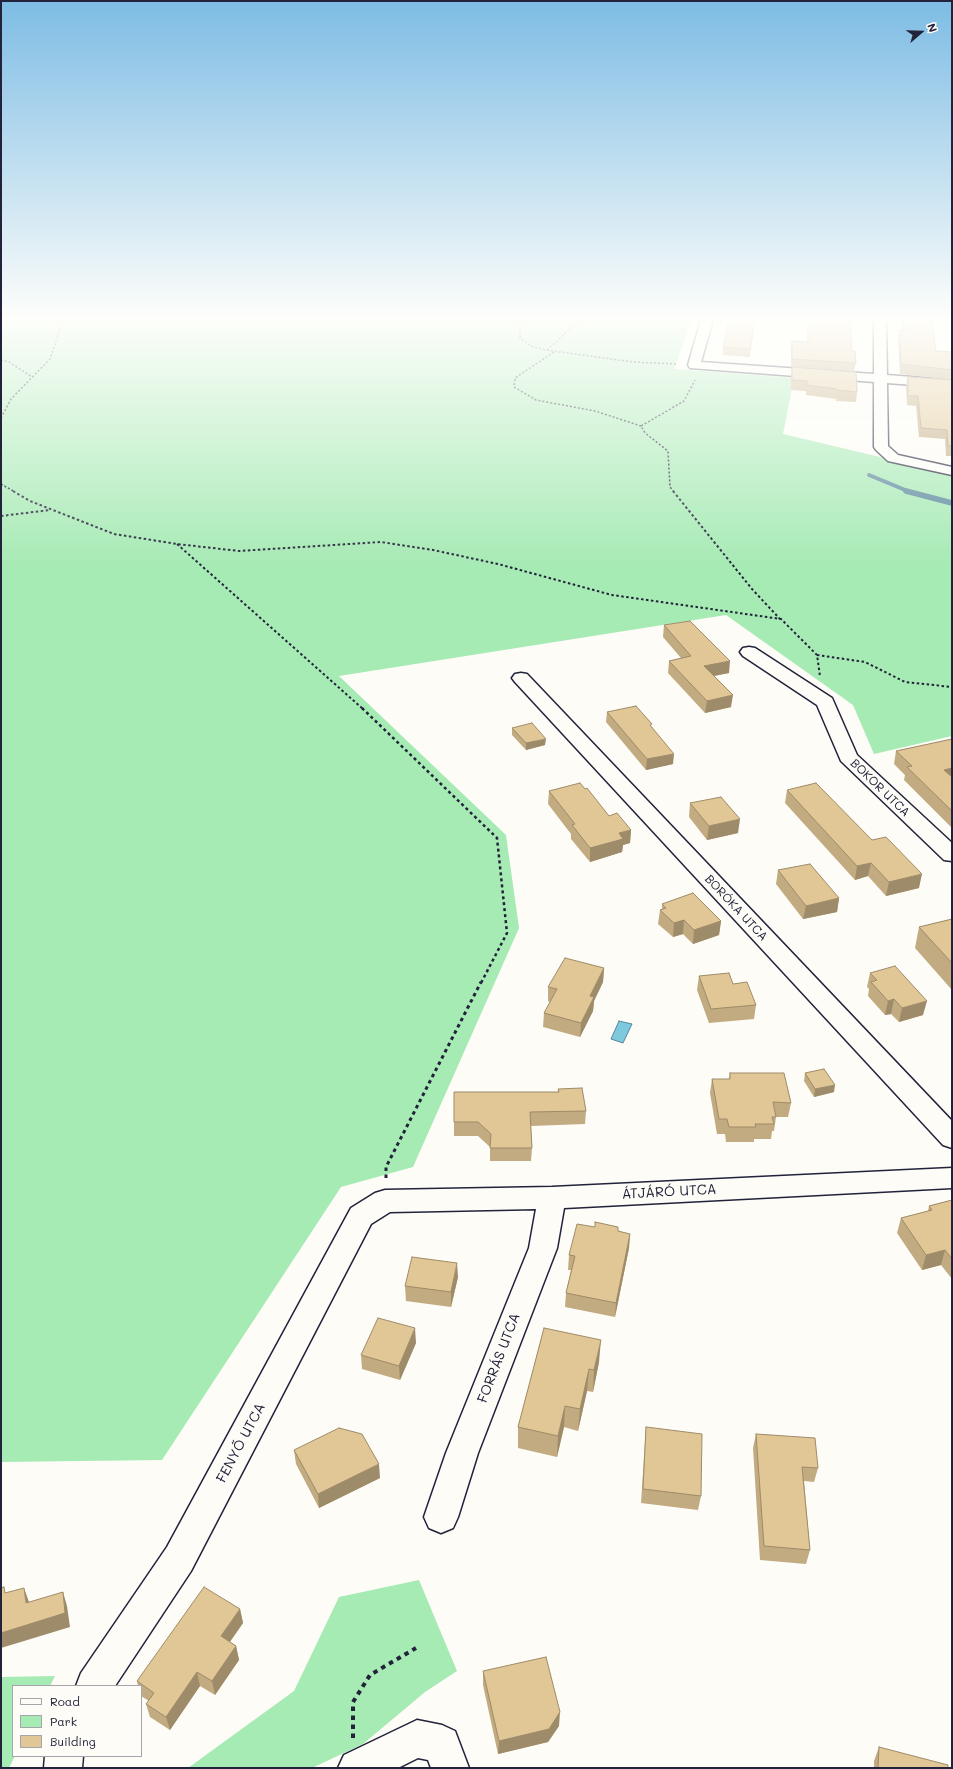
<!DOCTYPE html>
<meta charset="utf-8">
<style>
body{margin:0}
#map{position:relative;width:953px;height:1769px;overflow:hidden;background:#fdfcf7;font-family:Mali,sans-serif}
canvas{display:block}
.frame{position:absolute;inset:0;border:2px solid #22223b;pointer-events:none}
.legend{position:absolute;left:12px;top:1685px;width:130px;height:72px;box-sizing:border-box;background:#fdfcf7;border:1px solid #a5a5ac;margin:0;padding:5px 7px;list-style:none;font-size:12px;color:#22223b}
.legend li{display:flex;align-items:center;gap:8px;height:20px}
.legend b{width:20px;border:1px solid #a5a5ac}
.north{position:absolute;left:901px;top:12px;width:40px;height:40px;-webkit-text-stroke:3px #fdfcf7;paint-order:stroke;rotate:70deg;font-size:11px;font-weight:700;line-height:16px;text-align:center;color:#22223b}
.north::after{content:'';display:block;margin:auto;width:14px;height:18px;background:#22223b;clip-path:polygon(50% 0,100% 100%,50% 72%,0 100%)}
</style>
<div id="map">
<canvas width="953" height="1769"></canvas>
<div class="frame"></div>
<ul class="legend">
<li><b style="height:5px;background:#fdfcf7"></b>Road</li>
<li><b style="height:11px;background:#a6eab4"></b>Park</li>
<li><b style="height:11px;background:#e1c696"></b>Building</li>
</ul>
<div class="north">N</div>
</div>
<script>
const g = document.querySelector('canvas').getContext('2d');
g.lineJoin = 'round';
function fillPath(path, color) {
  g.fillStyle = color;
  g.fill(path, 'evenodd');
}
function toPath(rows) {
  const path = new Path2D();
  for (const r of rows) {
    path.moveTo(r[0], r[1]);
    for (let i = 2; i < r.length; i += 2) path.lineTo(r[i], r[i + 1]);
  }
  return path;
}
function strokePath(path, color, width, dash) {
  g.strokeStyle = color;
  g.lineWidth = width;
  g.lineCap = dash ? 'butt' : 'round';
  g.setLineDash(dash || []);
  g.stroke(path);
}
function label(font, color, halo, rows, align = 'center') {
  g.font = font + ' Mali,sans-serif';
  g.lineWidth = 3;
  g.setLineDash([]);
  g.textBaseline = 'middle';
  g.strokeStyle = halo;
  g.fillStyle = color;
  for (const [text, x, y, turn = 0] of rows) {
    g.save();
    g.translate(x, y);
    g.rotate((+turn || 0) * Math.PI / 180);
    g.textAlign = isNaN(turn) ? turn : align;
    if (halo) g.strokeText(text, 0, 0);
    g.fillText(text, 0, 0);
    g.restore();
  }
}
const green = toPath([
 [1,320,692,320,674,369,794,378,783,434,952,474,952,736,874,754,853,705,726,615,339,676,506,835,519,928,413,1167,341,1187,162,1460,1,1462],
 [419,1580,457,1671,425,1692,363,1744,312,1768,188,1768,294,1691,339,1597],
 [55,1676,50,1686,13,1686,13,1756,15,1756,9,1768,1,1768,1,1677]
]);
const water = toPath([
 [619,1021,632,1024,623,1043,611,1039,619,1021]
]);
const streamFar1 = toPath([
 [869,475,910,492]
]);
const stream = toPath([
 [906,491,952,503]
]);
const pathFar4 = toPath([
 [520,320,520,338,531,346,546,350,633,362,677,364],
 [547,350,580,320],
 [554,352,515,378,514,387,536,400,595,411,641,426],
 [1,360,9,362,32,377],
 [1,418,11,399,50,359,63,320],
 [1,484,15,492],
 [674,492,670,487,668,451,645,433,641,426,684,401,695,380]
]);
const pathFar3 = toPath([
 [13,491,30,501,114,534,177,544,239,551,381,542,433,550,498,564,612,595,781,619,817,655,820,676],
 [673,491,752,589,780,619],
 [1,516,50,510],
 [177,544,363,709],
 [817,655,865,662,905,682,952,687]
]);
const pathFar2 = toPath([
 [362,708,497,838,507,933,481,983]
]);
const pathFar1 = toPath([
 [386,1178,386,1167,481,982]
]);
const path = toPath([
 [353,1738,353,1702,370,1675,416,1648]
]);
const minor = toPath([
 [701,320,713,320,701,362,874,374,874,320,886,320,887,375,952,380,952,388,887,383,888,446,898,455,952,467,952,475,888,461,876,450,874,447,874,382,690,368,688,365,701,320],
 [749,647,755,648,832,698,857,755,952,843,952,861,944,860,841,761,817,705,743,656,740,652,743,648,749,647],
 [521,673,527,674,952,1121,952,1148,943,1145,515,682,512,678,515,674,521,673],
 [952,1168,952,1188,564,1208,557,1248,478,1453,458,1517,453,1528,441,1533,429,1528,424,1517,446,1453,529,1248,536,1209,390,1212,371,1224,191,1571,115,1686,76,1686,81,1673,167,1547,351,1208,375,1193,385,1190,552,1187,952,1168],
 [417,1720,442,1725,455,1731,469,1768,431,1768,428,1760,418,1758,398,1768,338,1768,344,1755,417,1720],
 [45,1756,83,1756,82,1768,44,1768,45,1756]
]);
const wall = toPath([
 [729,320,755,320,750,357,723,355,723,347],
 [808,320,852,351,856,363,854,371,791,367,791,349,792,341,807,342],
 [900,320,932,320,936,351,952,352,952,380,900,374,898,339,899,330,902,330],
 [792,367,857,392,856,402,836,401,836,399,806,395,806,391,791,390,791,377],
 [908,377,952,380,952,456,946,456,945,439,919,437,916,406,907,405,906,386],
 [664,625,729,673,714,676,731,707,705,713,668,673,669,661,681,658,663,637],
 [607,712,652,727,673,764,646,770,606,722],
 [512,728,545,745,526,750,512,735],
 [952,739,952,828,904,780,905,775,894,764,896,751],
 [585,789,609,816,631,830,630,843,623,845,622,852,590,862,571,839,571,834,548,804,549,791],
 [787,790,919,888,886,896,868,876,855,880,785,803],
 [690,803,738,833,707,840,689,817],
 [778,870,839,898,837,912,803,919,776,884],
 [662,904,721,921,719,935,693,944,683,934,673,937,658,924,660,910,662,909],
 [952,919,952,990,915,948,919,927],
 [604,968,603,982,594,1001,593,1011,580,1037,543,1027,544,1013,550,1002,548,1001,548,987],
 [870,973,923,1015,899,1022,891,1014,885,1015,868,996,869,989,867,987],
 [699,976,733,984,756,1005,754,1019,709,1023,697,990],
 [730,1073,791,1103,788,1117,776,1117,774,1131,772,1131,771,1139,754,1139,754,1142,726,1142,725,1134,717,1134,710,1093,712,1079,729,1079],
 [805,1073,834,1092,814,1097,804,1081],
 [558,1089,586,1111,585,1124,531,1126,532,1148,531,1161,490,1161,490,1147,478,1136,454,1136,454,1122,558,1092],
 [952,1200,952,1279,941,1265,922,1270,897,1233,901,1218,928,1211,929,1206],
 [595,1227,630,1234,629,1248,615,1317,565,1307,566,1293,571,1270,568,1270,569,1255],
 [458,1277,451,1307,406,1301,405,1286],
 [544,1328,599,1362,593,1392,587,1391,578,1431,564,1427,557,1457,518,1448,518,1427],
 [416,1343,400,1380,362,1369,361,1355],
 [646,1427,701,1496,698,1510,641,1503,645,1442],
 [756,1434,818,1468,814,1482,804,1481,810,1550,806,1564,760,1560,753,1448],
 [294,1450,380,1478,319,1508,296,1464],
 [240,1609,243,1623,230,1642,236,1646,239,1660,215,1695,200,1686,170,1730,150,1717,146,1704,149,1701,141,1696,141,1686,138,1686,137,1681],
 [483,1671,559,1726,548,1742,498,1754,483,1685],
 [879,1747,948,1768,874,1768,874,1761]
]);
const shadedWall = toPath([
 [730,661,729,673,703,678,704,666],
 [733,695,731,707,705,713,707,701],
 [546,739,545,745,526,750,526,743],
 [674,754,673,764,646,770,647,759],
 [952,768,952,781,944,770],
 [740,819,738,833,707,840,709,826],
 [631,830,630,843,623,845,622,852,590,862,590,848,619,833],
 [871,863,868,876,855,880,857,866],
 [922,874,919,888,886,896,889,882],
 [839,898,837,912,803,919,806,906],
 [684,920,683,934,673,937,674,923],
 [721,921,719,935,693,944,694,930],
 [604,968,603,982,594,1001,593,1011,580,1037,581,1023,590,996],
 [894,999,891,1014,885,1015,888,1001],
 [927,1001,923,1015,899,1022,902,1008],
 [835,1085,834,1092,814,1097,815,1089],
 [630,1234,629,1248,615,1317,616,1303],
 [945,1250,941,1265,922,1270,926,1255],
 [457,1263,458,1277,451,1307,451,1292],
 [415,1328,416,1343,400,1380,399,1366],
 [601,1340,599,1362,593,1392,594,1370],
 [589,1369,587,1391,578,1431,580,1409],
 [565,1406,564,1427,557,1457,558,1436],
 [379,1464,380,1478,319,1508,318,1494],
 [24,1588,29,1602,26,1603],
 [63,1592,67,1606,70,1627,1,1648,1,1633],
 [240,1609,243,1623,224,1650,221,1636],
 [236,1646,239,1660,215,1695,212,1681],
 [197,1672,200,1686,170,1730,166,1717],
 [560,1712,559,1726,548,1742,498,1754,499,1741]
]);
const building = toPath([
 [729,320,755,320,750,349,723,347,729,320],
 [808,320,850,320,852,351,855,351,856,363,792,359,792,341,808,342,808,320],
 [903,320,932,320,936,351,952,352,952,370,901,364,899,330,905,330,903,320],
 [792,367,856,372,857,392,837,390,837,389,807,385,807,381,792,380,792,367],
 [908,377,952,380,952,446,948,446,947,430,921,428,918,396,908,396,908,377],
 [690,621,730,661,704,666,733,695,707,701,669,661,691,656,664,625,690,621],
 [636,706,652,724,650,725,674,754,647,759,607,712,636,706],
 [532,723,546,739,526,743,512,728,532,723],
 [952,739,952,768,944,770,952,777,952,811,907,767,912,766,896,751,952,739],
 [580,783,585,789,587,788,609,816,617,813,631,830,619,833,623,839,590,848,572,825,575,824,549,791,580,783],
 [816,783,872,840,886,837,922,874,889,882,871,863,857,866,787,790,816,783],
 [721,797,740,819,709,826,690,803,721,797],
 [810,864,839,898,806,906,778,870,810,864],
 [693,893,721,921,694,930,684,920,674,923,660,910,666,908,662,904,693,893],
 [952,919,952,963,919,927,952,919],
 [565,958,604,968,590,996,594,997,581,1023,544,1013,557,989,548,987,565,958],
 [895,966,927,1001,902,1008,894,999,888,1001,871,982,877,980,870,973,895,966],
 [729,973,733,984,747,982,756,1005,711,1009,699,976,729,973],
 [824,1069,835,1085,815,1089,805,1073,824,1069],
 [730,1073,784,1073,791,1103,773,1102,776,1117,772,1117,774,1124,755,1124,756,1127,729,1127,727,1119,719,1119,712,1079,730,1079,730,1073],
 [582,1088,586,1111,530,1112,532,1148,490,1148,491,1134,478,1122,454,1122,454,1092,559,1092,558,1089,582,1088],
 [952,1200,952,1259,945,1250,926,1255,901,1218,932,1210,929,1206,952,1200],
 [595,1222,618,1227,618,1231,630,1234,616,1303,566,1293,575,1256,569,1255,577,1224,595,1227,595,1222],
 [412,1257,457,1263,451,1292,405,1286,412,1257],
 [378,1318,415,1328,399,1366,361,1355,378,1318],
 [544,1328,601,1340,594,1370,589,1369,580,1409,565,1406,558,1436,518,1427,544,1328],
 [646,1427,702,1434,701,1496,643,1489,646,1427],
 [339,1428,362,1434,379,1464,318,1494,294,1450,339,1428],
 [756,1434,815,1438,818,1468,802,1467,810,1550,764,1546,756,1434],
 [4,1587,5,1593,24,1588,26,1603,63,1592,65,1613,1,1633,1,1588,4,1587],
 [204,1587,240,1609,221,1636,236,1646,212,1681,197,1672,166,1717,146,1704,154,1693,137,1681,204,1587],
 [546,1657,560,1712,549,1729,499,1741,483,1671,546,1657],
 [879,1747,948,1765,948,1768,878,1768,879,1747]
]);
const streetNames = [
 ["BOKOR UTCA",880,788,44],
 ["BORÓKA UTCA",736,908,47]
];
const nearStreetnames = [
 ["ÁTJÁRÓ UTCA",669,1192,-3],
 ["FORRÁS UTCA",499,1358,-69],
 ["FENYŐ UTCA",241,1443,-62]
];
fillPath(green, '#a6eab4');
fillPath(water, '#7dc9dd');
strokePath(water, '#59869c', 1);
strokePath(streamFar1, '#59869c', 4);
strokePath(stream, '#59869c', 5.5);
strokePath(minor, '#22223b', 3);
strokePath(pathFar4, '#22223b', 1.5, [2, 2]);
strokePath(pathFar3, '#22223b', 2, [2.5, 2.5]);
strokePath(pathFar2, '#22223b', 2.5, [3, 3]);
strokePath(pathFar1, '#22223b', 3, [3.5, 3.5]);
strokePath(path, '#22223b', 4, [4.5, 4.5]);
fillPath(minor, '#fdfcf7');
fillPath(wall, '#c2aa81');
fillPath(shadedWall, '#9e8b69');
fillPath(building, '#e1c696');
strokePath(building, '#9e8b69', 1);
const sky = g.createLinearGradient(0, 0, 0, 568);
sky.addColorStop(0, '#7dbce4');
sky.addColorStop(0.56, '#fefefb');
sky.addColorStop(1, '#fefefb00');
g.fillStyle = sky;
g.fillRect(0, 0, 953, 568);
label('12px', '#22223b', '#fdfcf7', streetNames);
label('14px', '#22223b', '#fdfcf7', nearStreetnames);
</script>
